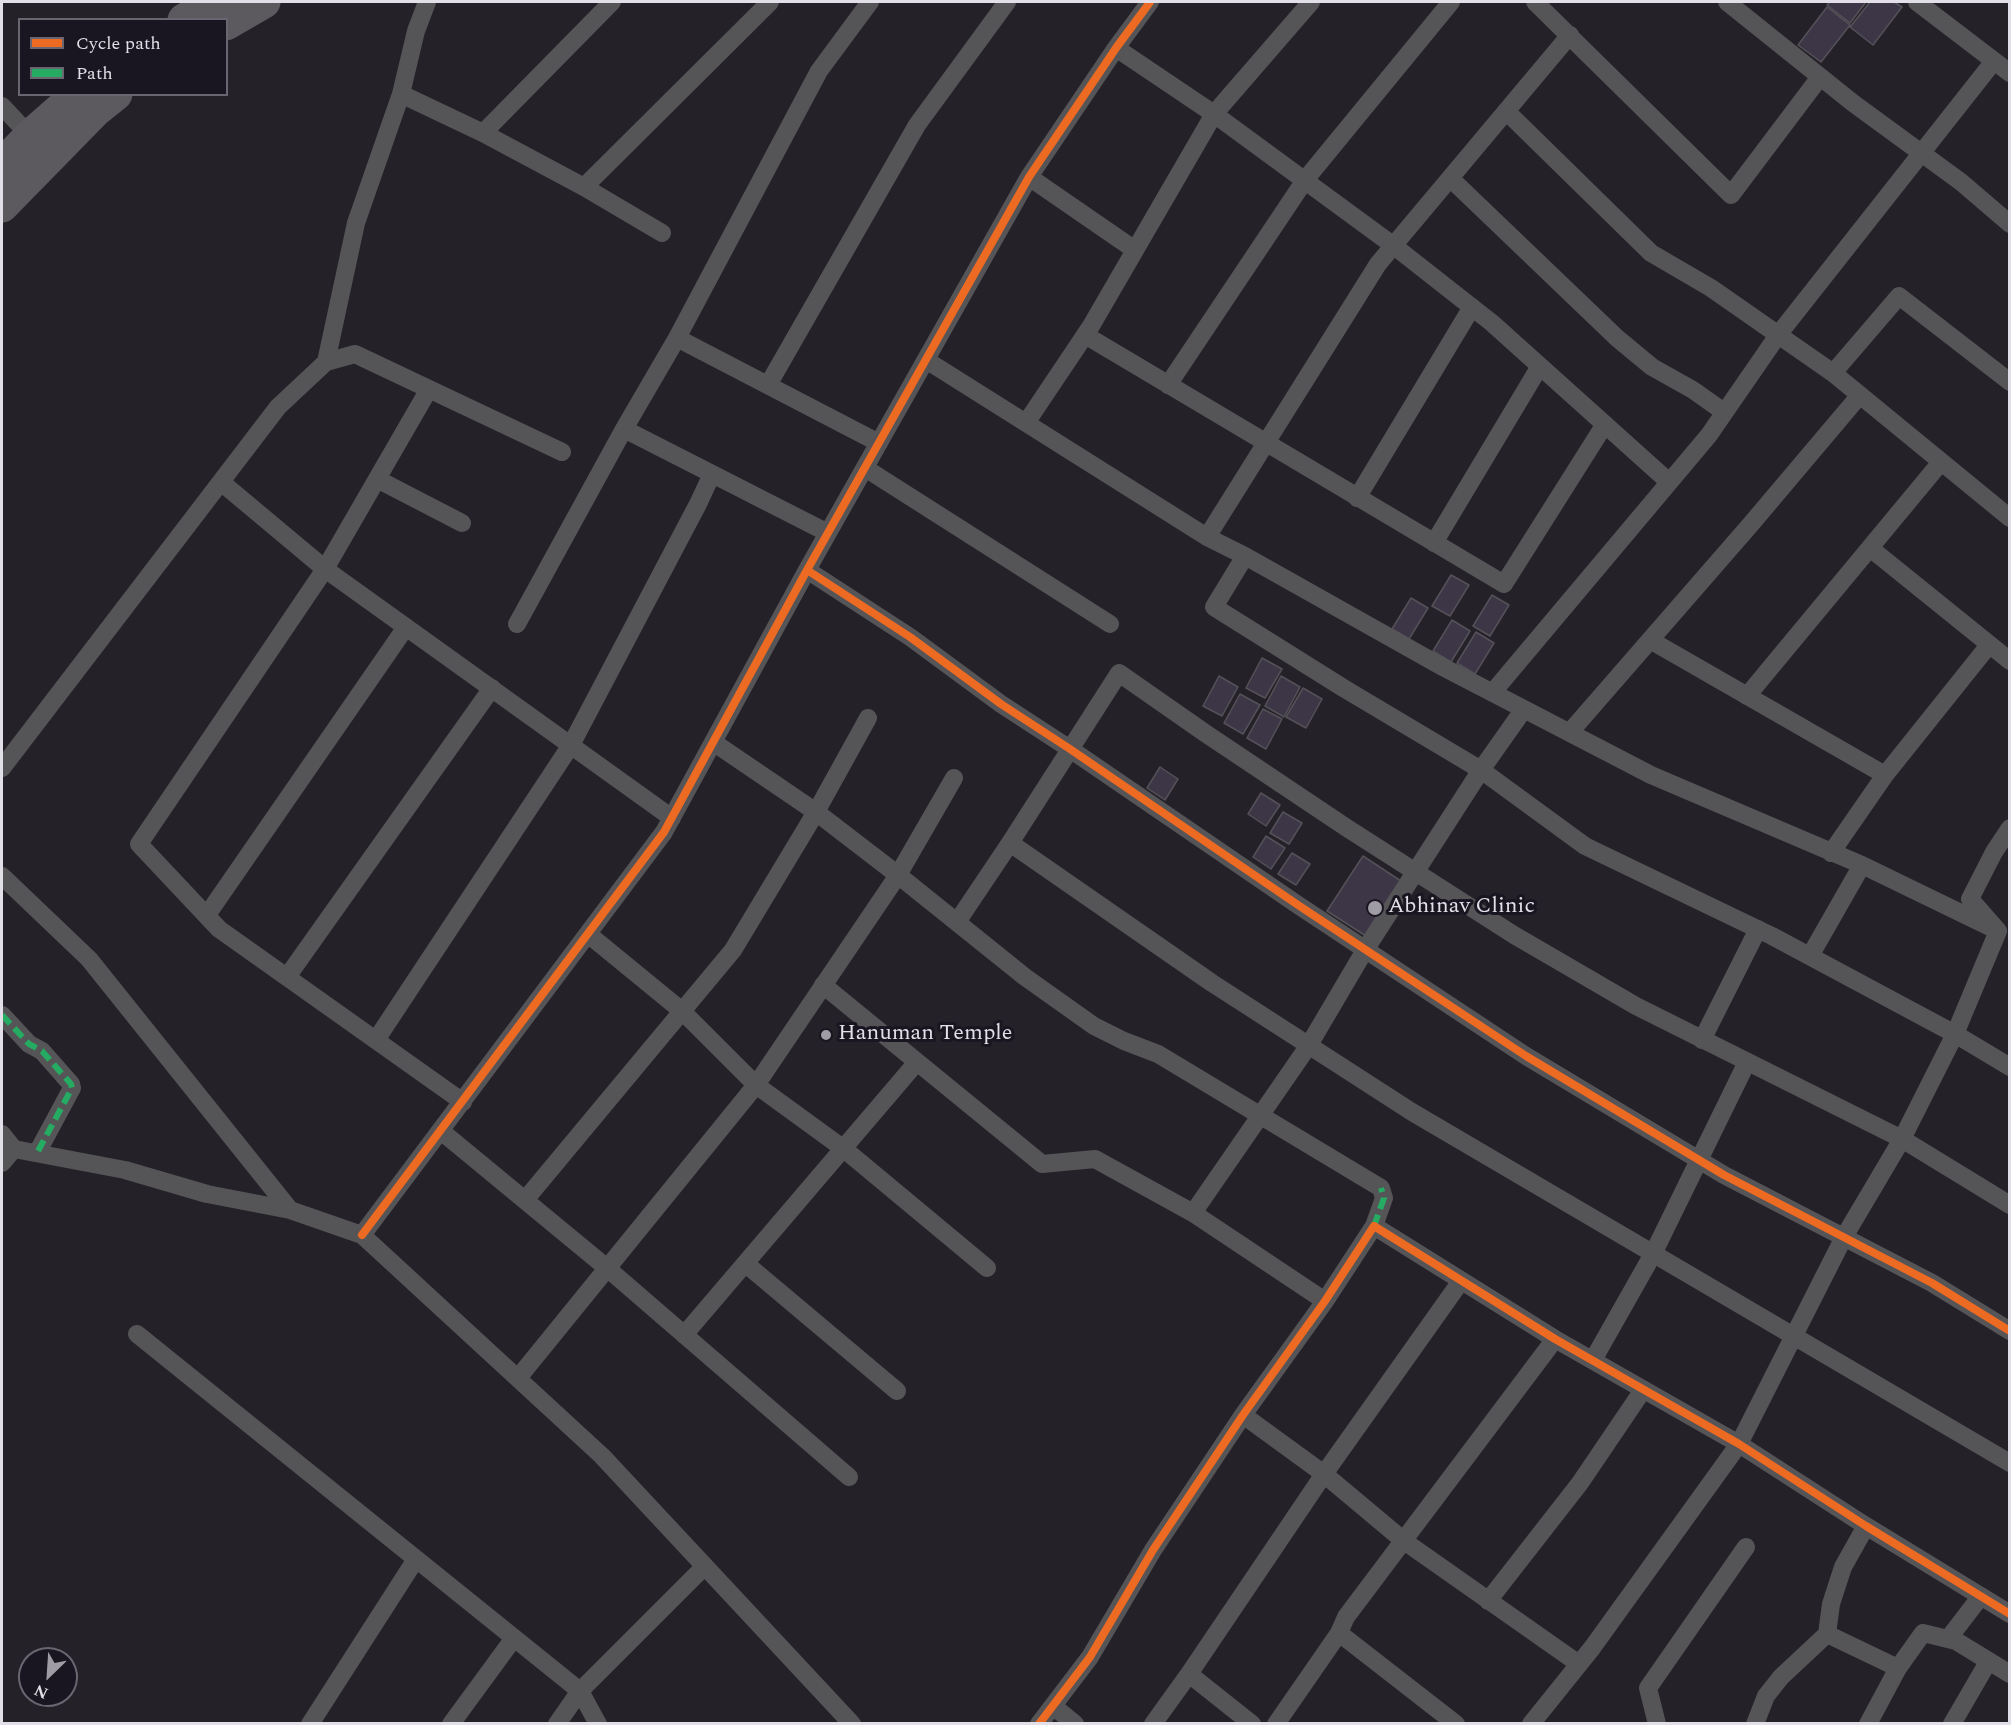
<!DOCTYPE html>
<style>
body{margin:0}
#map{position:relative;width:2011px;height:1725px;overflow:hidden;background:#242128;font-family:Spectral,serif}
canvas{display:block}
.frame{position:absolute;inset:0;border:3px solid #e2dfe8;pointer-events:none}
.legend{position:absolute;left:18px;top:18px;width:210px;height:78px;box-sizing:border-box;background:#191521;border:2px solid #696671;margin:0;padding:8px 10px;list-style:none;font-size:18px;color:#e2dfe8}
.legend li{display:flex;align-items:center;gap:12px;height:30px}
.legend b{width:30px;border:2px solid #696671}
.north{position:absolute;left:18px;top:1647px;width:60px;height:60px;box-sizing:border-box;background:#191521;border:2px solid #696671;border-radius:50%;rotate:205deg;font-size:16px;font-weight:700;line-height:24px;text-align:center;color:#e2dfe8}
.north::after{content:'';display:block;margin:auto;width:21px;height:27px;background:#a09ca5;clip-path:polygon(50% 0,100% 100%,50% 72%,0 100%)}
</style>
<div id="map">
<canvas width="2011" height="1725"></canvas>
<div class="frame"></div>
<ul class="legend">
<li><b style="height:8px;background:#ed6a23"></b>Cycle path</li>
<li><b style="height:8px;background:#26ab63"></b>Path</li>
</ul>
<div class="north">N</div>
</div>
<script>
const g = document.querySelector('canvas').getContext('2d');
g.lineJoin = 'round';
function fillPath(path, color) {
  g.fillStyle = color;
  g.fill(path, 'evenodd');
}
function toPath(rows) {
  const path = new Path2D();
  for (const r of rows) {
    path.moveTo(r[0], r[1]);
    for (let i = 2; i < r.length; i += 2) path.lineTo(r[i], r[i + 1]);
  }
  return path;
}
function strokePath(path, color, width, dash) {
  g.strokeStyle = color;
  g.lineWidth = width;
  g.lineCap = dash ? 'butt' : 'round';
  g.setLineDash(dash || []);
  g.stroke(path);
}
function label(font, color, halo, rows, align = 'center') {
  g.font = font + ' Spectral,serif';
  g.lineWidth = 6;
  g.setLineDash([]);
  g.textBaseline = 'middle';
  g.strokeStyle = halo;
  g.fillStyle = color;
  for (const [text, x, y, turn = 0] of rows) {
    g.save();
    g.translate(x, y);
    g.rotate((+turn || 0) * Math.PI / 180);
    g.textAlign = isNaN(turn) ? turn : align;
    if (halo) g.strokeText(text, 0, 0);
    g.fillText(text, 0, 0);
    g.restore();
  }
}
const building = toPath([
 [1830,2,1866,2,1850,23,1827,5,1830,2],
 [1870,2,1894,2,1902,7,1873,45,1850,27,1870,2],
 [1827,7,1850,25,1821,62,1798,45,1827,7],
 [1451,575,1469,585,1450,616,1432,606,1451,575],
 [1492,595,1509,605,1490,636,1473,626,1492,595],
 [1411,598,1428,608,1409,639,1392,629,1411,598],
 [1452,620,1470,631,1451,662,1433,651,1452,620],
 [1476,632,1494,643,1475,674,1457,663,1476,632],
 [1262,658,1282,669,1265,698,1246,688,1262,658],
 [1219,676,1238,687,1222,716,1203,706,1219,676],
 [1281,676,1300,687,1284,717,1265,706,1281,676],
 [1303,688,1322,699,1306,728,1286,717,1303,688],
 [1240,694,1260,705,1243,734,1224,723,1240,694],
 [1263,709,1282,719,1266,749,1247,738,1263,709],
 [1160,767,1178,779,1165,800,1147,788,1160,767],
 [1261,793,1280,805,1266,826,1248,814,1261,793],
 [1283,812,1302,823,1289,844,1270,833,1283,812],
 [1266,836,1285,848,1271,869,1253,857,1266,836],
 [1292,853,1310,864,1296,885,1278,874,1292,853],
 [1363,856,1401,881,1366,936,1327,911,1363,856]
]);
const street = toPath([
 [612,2,483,133,584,187,662,233],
 [1535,2,1731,195,1820,77],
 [1727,2,1853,103,1961,182,2010,224],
 [1917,2,2010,73],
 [1116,48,1214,114,1394,246,1492,323,1669,482],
 [401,94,483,133],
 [2,106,30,136],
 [1506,111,1651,253,1711,288,1833,373,2010,518],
 [1029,177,1135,250],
 [1450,178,1617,338,1652,367,1693,390,1724,412],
 [584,187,770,2],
 [1085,335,1504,584,1605,424],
 [677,338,879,443],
 [926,360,1207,537,1245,556,1439,665,1651,775,1862,865,1998,931],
 [326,362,356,223,401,94,416,31,427,2],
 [1833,373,1899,296,2010,382],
 [768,385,917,125,1007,2],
 [1168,385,1305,180,1451,2],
 [1026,423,1091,326,1214,114,1311,2],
 [865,468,1110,624],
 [377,479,462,523],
 [221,482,325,569,429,389],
 [1357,498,1472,307],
 [828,533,624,429,677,338,819,71,870,2],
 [1207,537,1378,264,1570,35],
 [1434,543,1540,366],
 [1870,548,2010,661],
 [1245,556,1214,607,1345,689,1481,770,1585,846,1772,936,1955,1034,2010,1067],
 [807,570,910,637,1001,704,1070,749,1298,905,1526,1056,1724,1175,1932,1283,2010,1331],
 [517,624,624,429],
 [1650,640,1885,775,1989,645],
 [1493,692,1709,435,1778,335,1994,61],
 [1747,696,1941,462],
 [1570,732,1751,524,1860,395],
 [713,742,816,812,898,875,1025,977,1094,1026,1124,1041,1158,1054,1381,1188,1384,1198,1374,1226],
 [2,768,278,407,326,362,355,354,562,452],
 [1010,843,1212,983,1412,1112,2010,1463],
 [1831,853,1885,775],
 [2,876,89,959,290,1210],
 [207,915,406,627],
 [957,922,1010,843,1119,673,1205,733,1347,828,1514,935,1636,1006,1902,1139,2010,1205],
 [588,934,682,1011,756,1085,844,1149,987,1268],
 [1810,956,1862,865],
 [287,977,492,688],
 [823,985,1042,1164,1095,1159,1193,1213,1309,1045,1365,950,1481,770,1524,709],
 [2,1015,29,1044,42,1051,71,1084,72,1088,37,1153],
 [376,1040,571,745,698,504,712,474],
 [1702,1040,1758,929],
 [463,1102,219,929,139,844,325,569,672,818],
 [441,1131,607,1268,849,1477],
 [2,1134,14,1149],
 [2,1163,14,1149,125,1170,207,1194,290,1210,362,1235,602,1456,852,1724],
 [525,1200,733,950,816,812,868,718],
 [1193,1213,1325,1301],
 [362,1235,664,832,807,570,1029,177,1116,48,1150,2],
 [746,1264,897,1391],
 [137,1334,580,1691,598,1724],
 [684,1335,917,1062],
 [1593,1360,1653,1254,1747,1062],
 [518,1378,756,1085,898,875,954,778],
 [1243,1415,1324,1474,1404,1541,1579,1664],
 [1488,1601,1580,1483,1643,1390],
 [1339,1633,1456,1724],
 [1827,1634,1898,1668],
 [1948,1639,1981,1596],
 [1189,1674,1252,1724],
 [1053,1706,1075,1724],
 [310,1724,416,1559],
 [451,1724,514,1638],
 [557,1724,580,1691,705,1566],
 [1039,1724,1090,1657,1153,1550,1243,1415,1325,1301,1374,1226,1555,1339,1739,1444,1866,1526,2010,1614],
 [1153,1724,1189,1674,1324,1474,1461,1281],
 [1276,1724,1339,1633,1346,1617,1555,1339],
 [1531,1724,1592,1648,1739,1444,1844,1237,1902,1139,1955,1034,1998,931,1970,899,1994,852,2010,828],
 [1657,1724,1648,1688,1746,1547],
 [1755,1724,1766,1696,1781,1677,1827,1634,1831,1604,1843,1567,1866,1526],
 [1868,1724,1898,1668,1923,1633,1956,1641,2010,1674],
 [1952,1724,1988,1662]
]);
const highway = toPath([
 [184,20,214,2],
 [226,24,264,2],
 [2,165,30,136,78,94],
 [2,206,96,110,116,94]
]);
const quiet = toPath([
 [2,1015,29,1044,42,1051,71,1084,72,1088,37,1153],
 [1374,1226,1384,1198,1381,1188]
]);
const cycleway = toPath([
 [807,570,910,637,1001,704,1070,749,1298,905,1526,1056,1724,1175,1932,1283,2010,1331],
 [362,1235,664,832,807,570,1029,177,1116,48,1150,2],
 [1039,1724,1090,1657,1153,1550,1243,1415,1325,1301,1374,1226,1555,1339,1739,1444,1866,1526,2010,1614]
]);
const markers = [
 [1375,908,8,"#a09ca5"],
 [826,1035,6,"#a09ca5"]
];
const poiNames = [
 ["Abhinav Clinic",1388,908],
 ["Hanuman Temple",838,1035]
];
fillPath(building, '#3d3646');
strokePath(building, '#545158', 1.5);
strokePath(street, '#555457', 18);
strokePath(highway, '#5c5a5f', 33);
strokePath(quiet, '#26ab63', 6, [12, 6]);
strokePath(cycleway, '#ed6a23', 8);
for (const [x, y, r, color] of markers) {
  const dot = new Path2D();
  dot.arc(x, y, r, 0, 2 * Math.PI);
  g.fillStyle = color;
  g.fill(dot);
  strokePath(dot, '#191521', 2);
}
label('22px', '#e2dfe8', '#191521', poiNames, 'left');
</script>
